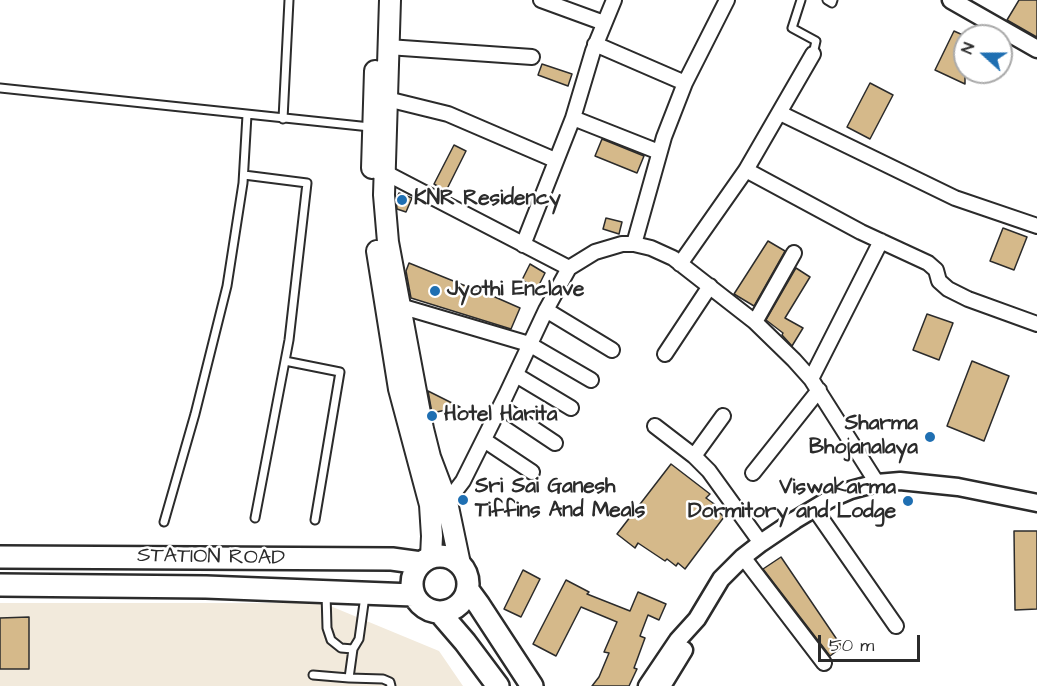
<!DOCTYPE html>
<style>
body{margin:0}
#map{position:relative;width:1037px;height:686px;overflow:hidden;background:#fff;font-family:"Architects Daughter",sans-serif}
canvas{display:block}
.north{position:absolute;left:953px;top:24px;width:60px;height:60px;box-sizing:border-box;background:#fff;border:2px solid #aaa;border-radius:50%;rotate:291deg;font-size:16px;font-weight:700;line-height:24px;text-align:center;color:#2b2b2b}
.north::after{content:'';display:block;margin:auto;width:21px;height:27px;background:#1f6fb2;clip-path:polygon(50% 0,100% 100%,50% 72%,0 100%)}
.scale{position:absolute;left:818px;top:635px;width:102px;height:27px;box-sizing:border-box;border:3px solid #2b2b2b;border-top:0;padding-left:8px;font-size:18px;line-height:21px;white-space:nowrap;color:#2b2b2b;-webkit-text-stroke:4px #fff;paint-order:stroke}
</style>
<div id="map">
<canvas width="1037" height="686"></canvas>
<div class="north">N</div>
<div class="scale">50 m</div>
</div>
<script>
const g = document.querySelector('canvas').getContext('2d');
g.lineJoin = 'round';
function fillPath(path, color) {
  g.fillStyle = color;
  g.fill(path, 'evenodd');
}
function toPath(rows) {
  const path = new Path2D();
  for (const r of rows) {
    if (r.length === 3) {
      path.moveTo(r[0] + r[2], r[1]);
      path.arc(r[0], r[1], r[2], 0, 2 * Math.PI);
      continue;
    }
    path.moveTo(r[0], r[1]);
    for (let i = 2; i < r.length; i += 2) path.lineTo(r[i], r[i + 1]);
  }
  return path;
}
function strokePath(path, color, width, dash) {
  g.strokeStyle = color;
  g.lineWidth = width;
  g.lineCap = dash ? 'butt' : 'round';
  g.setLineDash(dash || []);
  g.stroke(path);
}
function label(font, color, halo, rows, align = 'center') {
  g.font = font + ' "Architects Daughter",sans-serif';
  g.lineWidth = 5;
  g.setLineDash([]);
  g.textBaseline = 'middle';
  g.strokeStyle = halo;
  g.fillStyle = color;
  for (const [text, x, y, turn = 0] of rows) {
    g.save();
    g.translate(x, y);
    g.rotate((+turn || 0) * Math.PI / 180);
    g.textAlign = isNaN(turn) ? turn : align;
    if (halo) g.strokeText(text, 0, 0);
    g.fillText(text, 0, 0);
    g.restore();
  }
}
const built = toPath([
 [0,603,323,603,439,651,463,686,0,686]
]);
const building = toPath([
 [1019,0,1037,0,1037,37,1007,20,1019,0],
 [954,31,965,36,965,84,935,70,954,31],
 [542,64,572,74,568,86,538,75,542,64],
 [870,83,893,95,870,139,847,127,870,83],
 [602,139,644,156,637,173,595,156,602,139],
 [454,145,466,151,446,191,434,184,454,145],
 [399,193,412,198,406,212,397,209,396,199,399,193],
 [606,218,622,222,619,234,603,229,606,218],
 [1003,228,1027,237,1014,270,990,261,1003,228],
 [768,241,785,251,754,306,734,294,768,241],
 [409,263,478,291,479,290,520,308,511,329,411,298,406,271,409,263],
 [530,264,545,273,537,289,522,280,530,264],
 [796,268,810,277,785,318,803,328,792,346,782,335,783,333,766,320,796,268],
 [927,314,953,323,939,360,913,350,927,314],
 [972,361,1009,376,984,441,947,426,972,361],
 [428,391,460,407,432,413,428,391],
 [671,464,710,494,706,498,717,506,715,508,724,517,685,569,678,563,676,566,667,559,665,561,638,543,635,548,617,534,671,464],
 [1014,531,1037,531,1037,609,1015,610,1014,531],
 [781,557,842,647,830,656,763,569,781,557],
 [523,570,540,579,521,617,504,609,523,570],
 [566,580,589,592,587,594,630,611,638,592,666,604,659,620,648,615,640,636,645,638,634,668,637,669,629,686,592,686,599,677,609,653,604,652,617,622,581,607,556,656,533,644,566,580],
 [29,617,29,669,0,669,0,618,29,617]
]);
const service = toPath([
 [801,0,792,28,816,41,813,54],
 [827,0,832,3,833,0],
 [0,88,370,127],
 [283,119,289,0],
 [244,175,307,183,289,340,255,518],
 [285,361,340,372,315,520],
 [164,522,195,414,227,286,243,183,247,115],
 [326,593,327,628,331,640,341,648,353,649,359,639,365,596],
 [313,675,349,678,353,649],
 [349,678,383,679,390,682,391,686]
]);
const minor = toPath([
 [541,0,604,23],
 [595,44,685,83],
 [388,47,532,57],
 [387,99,448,114,555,160],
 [780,113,955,198,1037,226],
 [573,118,659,152],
 [746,170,861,232,928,263,936,270,939,281,948,289,968,299,1037,324],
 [378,172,386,173,434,198,569,268],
 [634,244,664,137,685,83,727,0],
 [523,245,573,118,593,51,614,0],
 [680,264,746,170,813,54],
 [400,306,529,344,591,380],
 [546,310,612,350],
 [755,322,794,253],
 [665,354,710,286],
 [516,375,571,408],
 [811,379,881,241],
 [501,407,555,443],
 [655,426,694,456,709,471,761,543],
 [484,440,532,472],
 [694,456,723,416],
 [753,473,819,390],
 [447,502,463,481,506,395,546,310,569,268,595,252,622,244,634,244,651,248,673,258,755,322,794,360,811,379,877,483],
 [814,508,896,626],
 [743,557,824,663]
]);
const tertiary = toPath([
 [951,0,1037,49],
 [647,686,678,640,697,619,721,579,743,557,761,543,795,520,830,499,851,490,877,483,900,481,958,487,1037,503],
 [662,686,684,650]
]);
const secondary = toPath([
 [390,0,384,195,388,242,423,429,430,457,447,502,460,564],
 [372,168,375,71],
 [377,251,399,389,430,505,432,536,431,557]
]);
const primary = toPath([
 [440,584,28],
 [0,557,392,559,421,563],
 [0,585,206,587,413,595],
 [468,590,479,605,532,686],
 [440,613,465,642,498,686]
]);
const markers = [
 [402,200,6,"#1f6fb2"],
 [435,291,6,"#1f6fb2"],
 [432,416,6,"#1f6fb2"],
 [930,437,6,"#1f6fb2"],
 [463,500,6,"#1f6fb2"],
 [908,501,6,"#1f6fb2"]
];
const poiNames = [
 ["KNR Residency",414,200],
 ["Jyothi Enclave",447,291],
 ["Hotel Harita",444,416],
 ["Sharma",918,425,"right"],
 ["Bhojanalaya",918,449,"right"],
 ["Sri Sai Ganesh",475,488],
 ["Tiffins And Meals",475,512],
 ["Viswakarma",896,489,"right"],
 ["Dormitory and Lodge",896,513,"right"]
];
const streetNames = [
 ["STATION ROAD",211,558,1]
];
fillPath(built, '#f2eadc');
fillPath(building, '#d5b98a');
strokePath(building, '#2b2b2b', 1.5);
strokePath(service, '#2b2b2b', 11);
strokePath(minor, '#2b2b2b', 18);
strokePath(tertiary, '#2b2b2b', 21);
strokePath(secondary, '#2b2b2b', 24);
strokePath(primary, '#2b2b2b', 26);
strokePath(service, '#fff', 7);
strokePath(minor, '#fff', 14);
strokePath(tertiary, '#fff', 16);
strokePath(secondary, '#fff', 20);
strokePath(primary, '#fff', 21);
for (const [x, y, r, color] of markers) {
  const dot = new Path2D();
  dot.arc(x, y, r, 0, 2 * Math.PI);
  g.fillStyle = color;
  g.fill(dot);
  strokePath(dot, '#fff', 2);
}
label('bold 21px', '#2b2b2b', '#fff', poiNames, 'left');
label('21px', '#2b2b2b', '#fff', streetNames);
</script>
